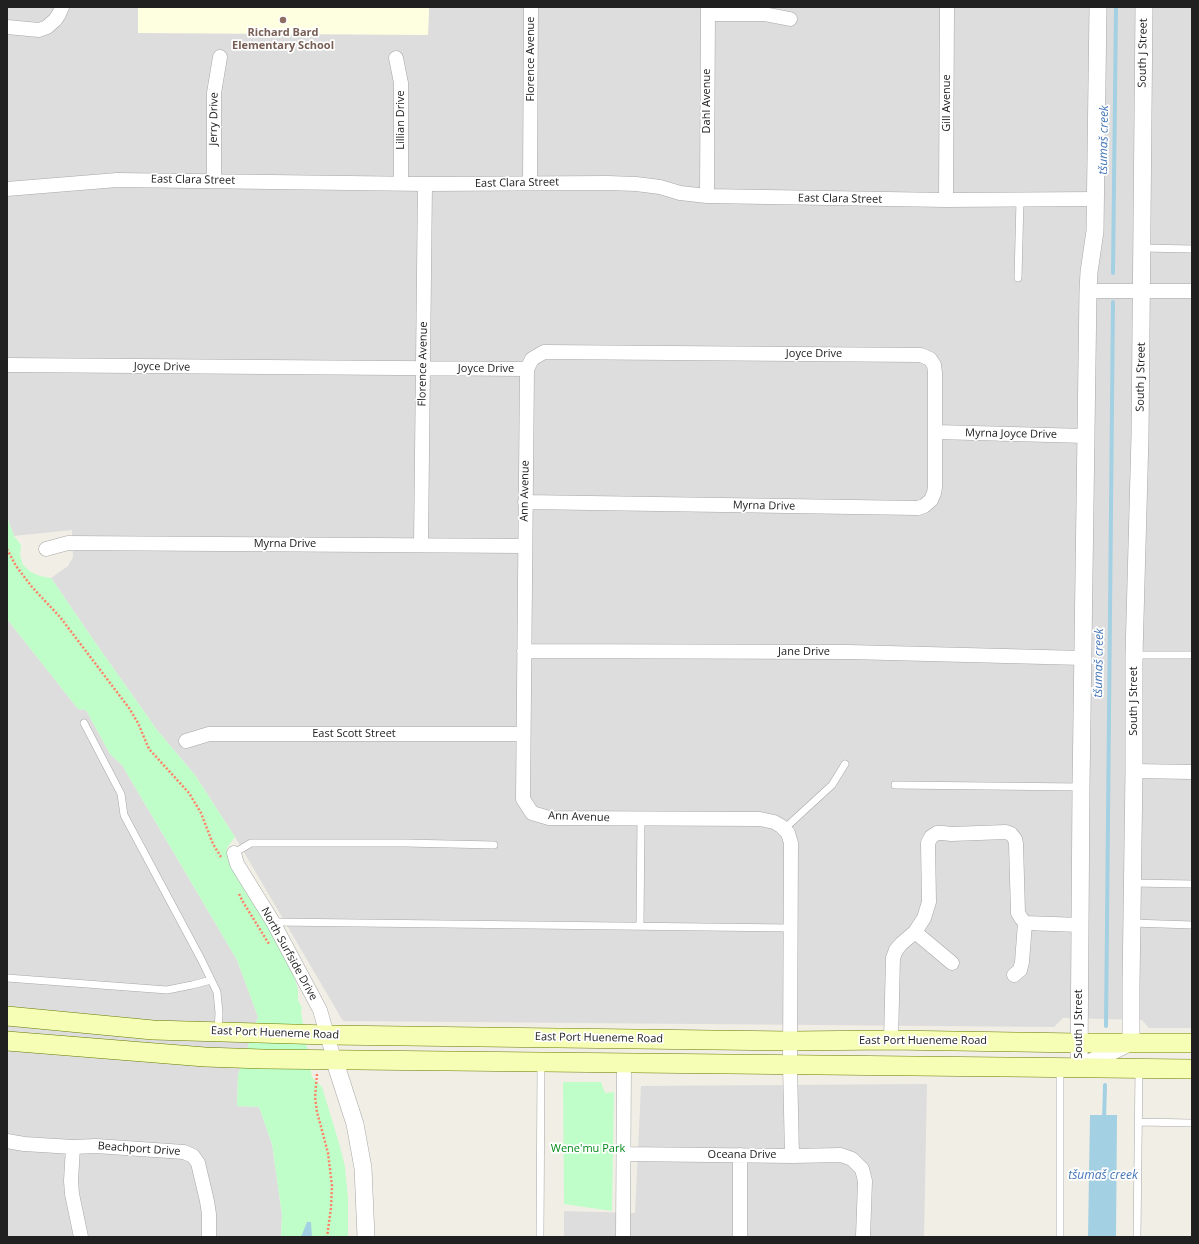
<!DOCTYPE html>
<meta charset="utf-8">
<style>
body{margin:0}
#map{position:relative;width:1199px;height:1244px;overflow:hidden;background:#f1eee5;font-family:"Open Sans",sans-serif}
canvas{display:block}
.frame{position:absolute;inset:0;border:8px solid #202020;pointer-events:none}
</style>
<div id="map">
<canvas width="1199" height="1244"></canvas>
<div class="frame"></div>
</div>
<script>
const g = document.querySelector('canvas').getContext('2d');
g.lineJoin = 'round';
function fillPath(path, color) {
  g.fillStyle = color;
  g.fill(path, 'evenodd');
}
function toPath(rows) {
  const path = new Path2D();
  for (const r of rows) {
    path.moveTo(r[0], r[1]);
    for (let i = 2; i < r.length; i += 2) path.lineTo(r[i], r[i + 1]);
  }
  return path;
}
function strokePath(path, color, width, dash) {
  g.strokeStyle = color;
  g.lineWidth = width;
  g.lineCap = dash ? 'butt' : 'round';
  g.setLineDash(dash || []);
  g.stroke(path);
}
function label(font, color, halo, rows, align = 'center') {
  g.font = font + ' "Open Sans",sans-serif';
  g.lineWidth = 3.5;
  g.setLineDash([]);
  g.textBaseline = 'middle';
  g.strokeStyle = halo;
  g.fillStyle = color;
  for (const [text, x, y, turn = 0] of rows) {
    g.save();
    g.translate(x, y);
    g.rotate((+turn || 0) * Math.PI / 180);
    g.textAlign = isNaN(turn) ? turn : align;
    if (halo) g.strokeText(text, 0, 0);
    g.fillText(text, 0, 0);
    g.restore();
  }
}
const residential = toPath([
 [7,7,138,7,138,32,428,34,429,7,1192,7,1192,1028,1149,1028,1142,1020,1063,1018,1054,1027,343,1021,235,837,195,775,157,730,97,645,51,578,68,566,73,557,72,530,14,536,7,517],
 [7,619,78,709,86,710,110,754,122,765,237,960,258,1017,238,1075,237,1106,259,1107,272,1144,282,1215,281,1237,7,1237],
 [927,1084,924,1237,564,1237,564,1211,635,1213,641,1086]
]);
const education = toPath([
 [138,7,429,7,428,35,138,33]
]);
const park = toPath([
 [7,517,14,536,21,545,20,555,23,565,31,572,40,576,51,578,97,645,157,730,195,775,235,837,227,848,231,866,264,919,294,976,298,989,298,1000,302,1008,301,1012,312,1077,322,1087,339,1143,345,1167,348,1199,348,1237,281,1237,282,1215,272,1144,259,1107,237,1106,238,1075,258,1017,237,960,122,765,110,754,86,710,78,709,7,619],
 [563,1082,601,1082,605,1093,614,1092,612,1211,564,1204]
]);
const water = toPath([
 [1090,1115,1117,1115,1116,1237,1088,1237],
 [307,1222,311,1222,312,1237,301,1237]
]);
const stream = toPath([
 [1113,273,1116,7],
 [1106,1026,1113,302],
 [1104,1121,1105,1085]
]);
const path = toPath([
 [7,549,16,566,32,587,60,617,129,708,138,723,149,749,189,793,201,813,213,844,221,857],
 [239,894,243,902,269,944],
 [317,1074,315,1097,317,1112,328,1153,332,1186,331,1208,327,1237]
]);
const service = toPath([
 [1142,248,1192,249],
 [1018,278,1020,200],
 [1134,655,1192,655],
 [84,723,121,794,124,815,201,959,217,992,219,1013,218,1032],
 [895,785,1081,787],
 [784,829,832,785,845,764],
 [234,853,251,843,405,843,494,845],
 [1132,883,1192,884],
 [273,922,791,928],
 [1132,923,1192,925],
 [640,926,641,819],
 [7,978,167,990,192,985,211,980],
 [1060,1068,1060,1237],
 [1138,1122,1192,1123],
 [540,1237,541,1062],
 [1137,1237,1139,1069]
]);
const minor = toPath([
 [708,14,764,14,790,19],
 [7,27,39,30,47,27,55,20,59,14,62,7],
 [396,58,401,83,401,183],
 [214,181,214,93,220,57],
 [530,183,531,7],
 [7,189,117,180,425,184,608,183,636,184,660,187,680,193,707,196,946,200,1096,199],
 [707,196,708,7],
 [946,200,947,7],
 [1088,291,1192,291],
 [7,365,527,369,532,359,544,352,921,355,930,359,934,365,935,373,935,487,934,493,931,500,924,506,918,508,525,502],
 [527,369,523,799,532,813,549,818,760,819,774,822,781,826,788,833,791,843,790,1065,792,1156],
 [936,432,1086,436],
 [421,544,425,184],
 [46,549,68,543,524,546],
 [524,651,849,652,1083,658],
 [186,741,209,734,523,734],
 [1134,771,1192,772],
 [234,853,237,864,273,922,320,1010,334,1059],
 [915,932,952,963],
 [1014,975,1020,970,1022,962,1025,923],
 [891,1040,893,958,896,950,901,944,915,932,924,918,929,902,928,843,931,837,937,833,943,833,951,834,1006,832,1011,834,1015,839,1016,844,1018,913,1021,918,1025,923,1080,925],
 [7,1141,24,1144,73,1147,96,1146,184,1152,193,1156,198,1163,207,1201,209,1214,209,1237],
 [73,1147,71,1181,72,1194,81,1237],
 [624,1154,792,1156,841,1155,852,1159,862,1169,865,1181,863,1237],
 [623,1237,624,1063],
 [740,1237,740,1155]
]);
const tertiary = toPath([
 [1098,7,1095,231,1089,272,1088,291,1081,787,1079,1068,1131,1042,1131,986,1134,771,1134,655,1140,436,1144,7],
 [334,1059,355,1124,363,1168,366,1237]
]);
const secondary = toPath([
 [7,1016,153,1030,328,1035,790,1041,891,1040,1079,1043,1192,1043],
 [7,1041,205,1057,263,1059,1192,1069]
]);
const markers = [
 [283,20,4,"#8d6e63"]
];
const educationNames = [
 ["Richard Bard",283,33],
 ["Elementary School",283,46]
];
const streetNames = [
 ["South J Street",1143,53,-89],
 ["Florence Avenue",531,59,-90],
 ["Dahl Avenue",707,101,-90],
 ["Gill Avenue",947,103,-90],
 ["Jerry Drive",214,119,-89],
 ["Lillian Drive",401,120,-90],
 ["East Clara Street",193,180,1],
 ["East Clara Street",517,183,-1],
 ["East Clara Street",840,199,1],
 ["Joyce Drive",814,354],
 ["Florence Avenue",423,364,-89],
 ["Joyce Drive",162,367,1],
 ["Joyce Drive",486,369],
 ["South J Street",1141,377,-89],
 ["Myrna Joyce Drive",1011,434,1],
 ["Ann Avenue",525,491,-89],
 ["Myrna Drive",764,506,1],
 ["Myrna Drive",285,544],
 ["Jane Drive",804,652],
 ["South J Street",1134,701,-90],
 ["East Scott Street",354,734],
 ["Ann Avenue",579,817,2],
 ["North Surfside Drive",289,954,61],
 ["South J Street",1079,1024,-90],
 ["East Port Hueneme Road",275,1033,2],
 ["East Port Hueneme Road",599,1038,1],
 ["East Port Hueneme Road",923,1041],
 ["Beachport Drive",139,1149,4],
 ["Oceana Drive",742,1155]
];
const parkNames = [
 ["Wene'mu Park",588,1149]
];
const waterNames = [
 ["tšumaš creek",1104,140,-89],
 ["tšumaš creek",1099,663,-89],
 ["tšumaš creek",1103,1176]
];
fillPath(residential, '#dedddd');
fillPath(education, '#fdffe0');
fillPath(park, '#c0fec9');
fillPath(water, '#a3d0e2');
strokePath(stream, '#a3d0e2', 4);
strokePath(service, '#a7a7a7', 8);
strokePath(minor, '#a7a7a7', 15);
strokePath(tertiary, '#a7a7a7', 18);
strokePath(secondary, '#687d00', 20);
strokePath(path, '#ff8168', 2.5, [2, 2]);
strokePath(service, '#fff', 7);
strokePath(minor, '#fff', 14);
strokePath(tertiary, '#fff', 17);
strokePath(secondary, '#f6feb6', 19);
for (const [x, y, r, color] of markers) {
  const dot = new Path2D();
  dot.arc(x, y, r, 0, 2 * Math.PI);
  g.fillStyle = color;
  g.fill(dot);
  strokePath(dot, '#fff', 1.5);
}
label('bold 11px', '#785e54', '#fff', educationNames);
label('11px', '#202020', '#fff', streetNames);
label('11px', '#038817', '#fff', parkNames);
label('italic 12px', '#4476b7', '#fff', waterNames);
</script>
